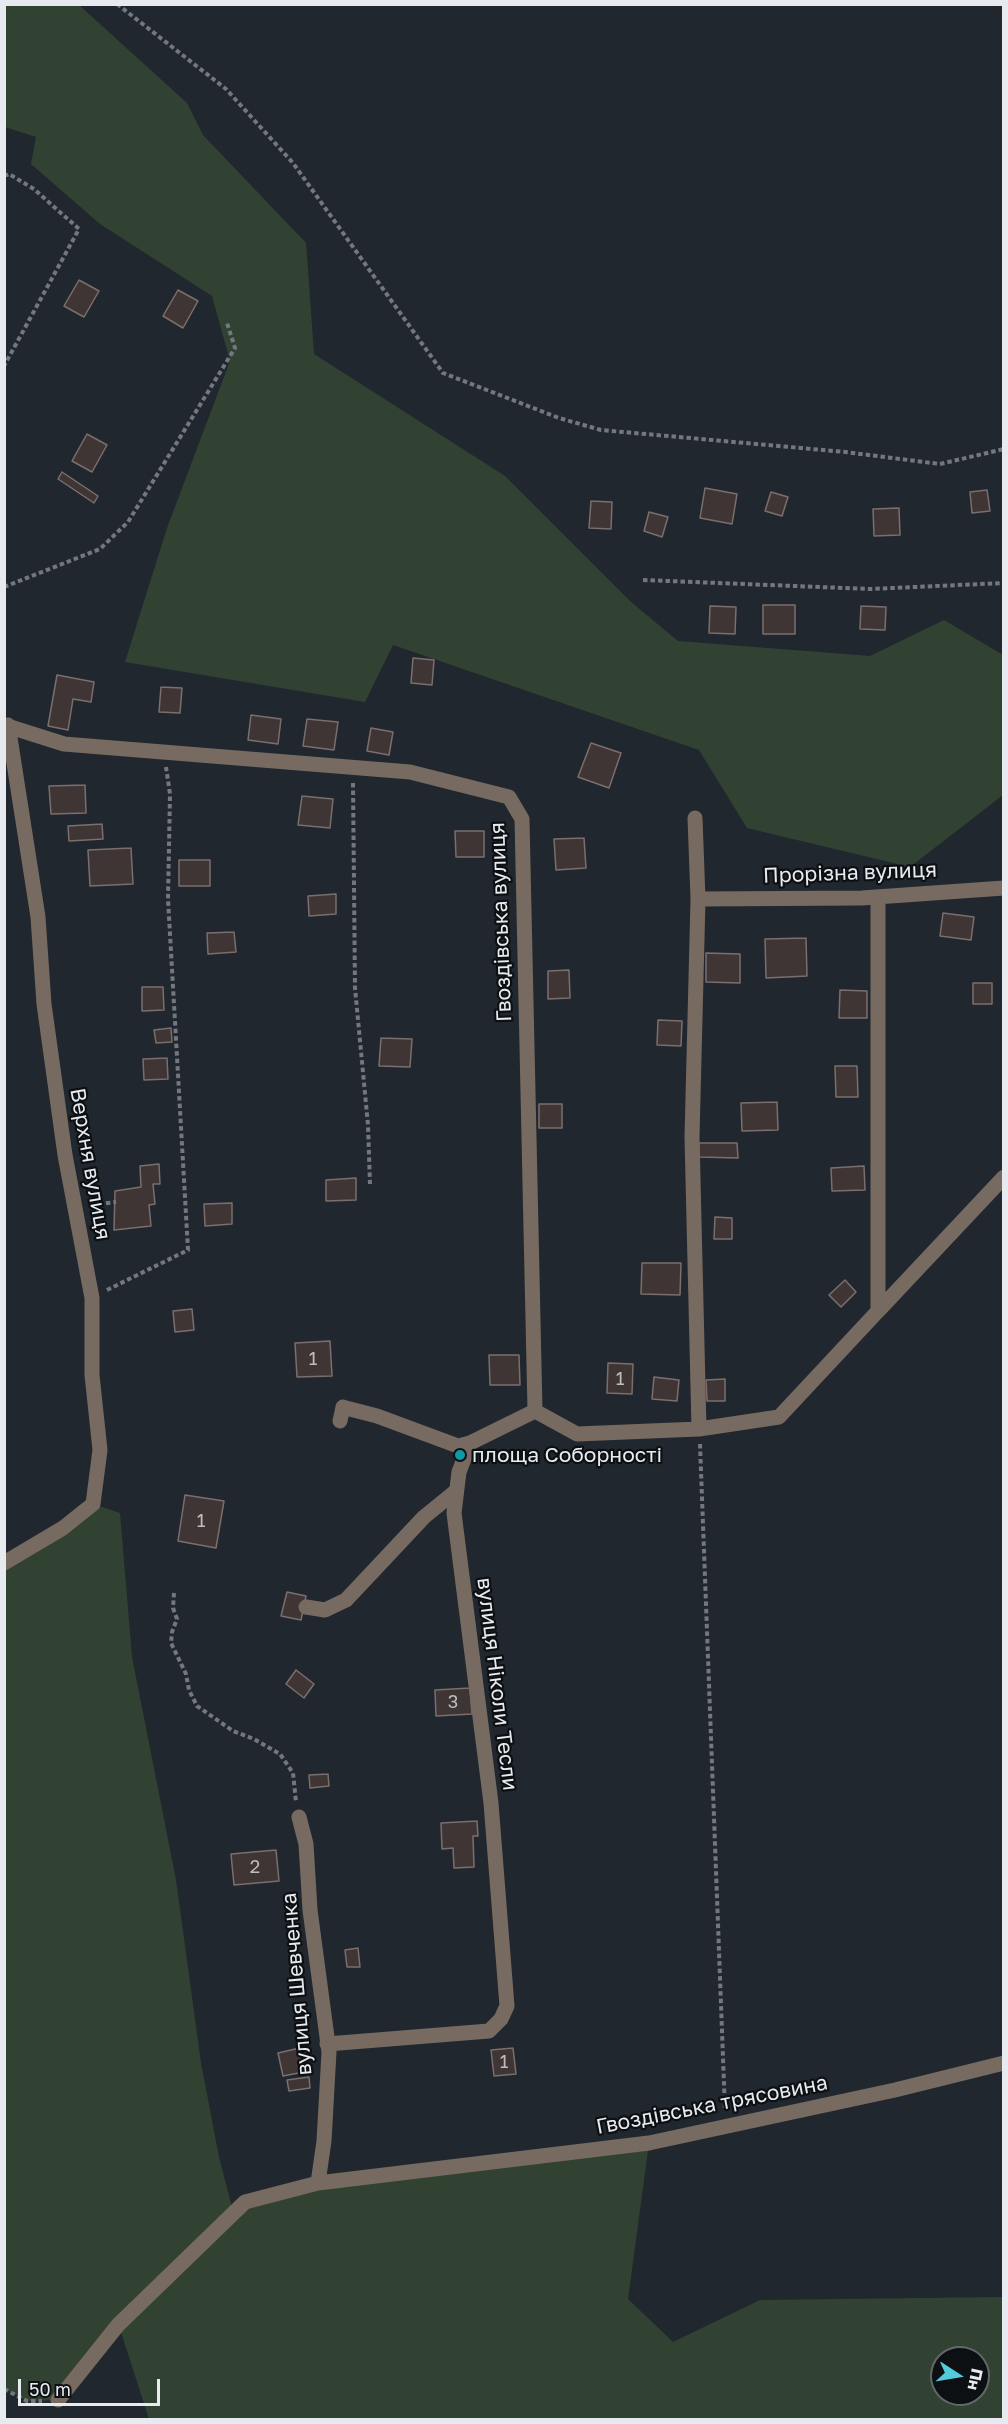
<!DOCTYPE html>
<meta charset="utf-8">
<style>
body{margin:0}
#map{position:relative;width:1008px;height:2424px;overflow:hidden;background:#21272e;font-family:"Golos Text",sans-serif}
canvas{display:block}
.frame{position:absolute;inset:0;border:6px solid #e7ebef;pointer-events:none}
.north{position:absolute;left:930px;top:2346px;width:60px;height:60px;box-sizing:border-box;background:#0d1013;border:2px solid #64686b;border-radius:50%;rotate:102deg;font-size:16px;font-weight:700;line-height:24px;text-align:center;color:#e7ebef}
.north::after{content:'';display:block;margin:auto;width:21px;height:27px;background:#52cbda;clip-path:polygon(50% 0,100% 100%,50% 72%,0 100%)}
.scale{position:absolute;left:18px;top:2379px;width:142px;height:27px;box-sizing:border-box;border:3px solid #e7ebef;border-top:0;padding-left:8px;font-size:18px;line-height:21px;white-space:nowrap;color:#e7ebef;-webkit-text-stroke:4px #0d1013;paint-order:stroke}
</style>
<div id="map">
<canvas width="1008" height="2424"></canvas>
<div class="frame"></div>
<div class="north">Пн</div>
<div class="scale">50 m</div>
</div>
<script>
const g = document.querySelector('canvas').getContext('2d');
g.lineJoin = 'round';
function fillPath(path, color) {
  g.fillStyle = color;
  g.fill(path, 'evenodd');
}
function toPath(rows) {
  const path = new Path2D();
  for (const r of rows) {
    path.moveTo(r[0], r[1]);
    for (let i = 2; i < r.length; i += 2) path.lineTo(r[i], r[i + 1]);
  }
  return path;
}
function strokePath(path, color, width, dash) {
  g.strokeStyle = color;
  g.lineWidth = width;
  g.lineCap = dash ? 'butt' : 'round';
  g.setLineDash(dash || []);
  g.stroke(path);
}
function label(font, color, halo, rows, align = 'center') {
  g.font = font + ' "Golos Text",sans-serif';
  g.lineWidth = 4.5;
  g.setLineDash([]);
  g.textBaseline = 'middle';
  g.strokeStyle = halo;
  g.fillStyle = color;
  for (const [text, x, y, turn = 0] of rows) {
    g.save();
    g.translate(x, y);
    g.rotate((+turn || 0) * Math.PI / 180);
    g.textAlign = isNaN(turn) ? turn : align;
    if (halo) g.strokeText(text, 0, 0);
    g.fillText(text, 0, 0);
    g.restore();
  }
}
const green = toPath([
 [5,4,79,5,187,103,203,135,306,243,314,354,505,476,631,602,678,641,870,656,944,620,1003,655,1003,795,910,867,747,828,699,750,393,645,365,702,125,662,167,528,230,361,212,296,100,224,31,164,36,137,5,127],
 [93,1504,120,1513,132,1657,176,1880,201,2063,219,2157,233,2211,318,2183,649,2143,628,2299,673,2342,760,2300,1003,2297,1003,2419,149,2419,119,2326,58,2400,27,2401,5,2389,5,1563],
 [942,2358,978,2358,978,2394,942,2394]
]);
const building = toPath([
 [79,280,99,291,84,317,64,306,79,280],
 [178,290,198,301,183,328,163,316,178,290],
 [87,434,107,445,92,472,72,461,87,434],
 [62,472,98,496,94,503,58,479,62,472],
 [705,488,737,494,732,524,700,518,705,488],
 [987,490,990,511,972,513,970,492,987,490],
 [771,492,788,497,782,516,765,511,771,492],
 [591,501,612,502,611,529,589,528,591,501],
 [899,508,900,535,874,536,873,509,899,508],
 [649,512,668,517,662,537,644,531,649,512],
 [763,605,795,605,795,634,763,634,763,605],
 [710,606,736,607,735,634,709,633,710,606],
 [861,606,886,607,885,630,860,629,861,606],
 [413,658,434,660,432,685,411,683,413,658],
 [57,675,94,682,91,702,73,699,68,730,48,726,57,675],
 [161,687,182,688,180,713,159,712,161,687],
 [251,715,281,719,278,744,248,740,251,715],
 [307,719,338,722,334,750,303,746,307,719],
 [371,728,393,732,389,755,367,751,371,728],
 [591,743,621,753,609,788,578,777,591,743],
 [85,785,86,813,51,814,49,786,85,785],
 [302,796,333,799,330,828,298,825,302,796],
 [102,824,103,839,69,841,68,826,102,824],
 [455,831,484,831,484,857,456,857,455,831],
 [584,838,586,868,556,870,554,839,584,838],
 [131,848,133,884,90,886,88,850,131,848],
 [179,860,210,860,210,886,179,886,179,860],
 [336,894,336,914,309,916,308,896,336,894],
 [943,913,974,917,971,940,940,936,943,913],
 [234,932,236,952,208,954,207,933,234,932],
 [806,938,807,976,766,978,765,939,806,938],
 [706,953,740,954,740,983,706,982,706,953],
 [569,970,570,998,548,999,548,971,569,970],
 [973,983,992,983,992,1004,973,1004,973,983],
 [142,987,163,987,164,1010,142,1011,142,987],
 [840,990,867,991,867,1018,839,1018,840,990],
 [658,1020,682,1021,681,1046,657,1045,658,1020],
 [171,1028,172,1042,156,1043,154,1030,171,1028],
 [381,1038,412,1039,410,1067,379,1066,381,1038],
 [167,1058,168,1079,144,1080,143,1059,167,1058],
 [835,1066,857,1066,858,1097,836,1097,835,1066],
 [777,1102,778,1130,742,1131,741,1103,777,1102],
 [539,1104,562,1104,562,1128,539,1128,539,1104],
 [699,1143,737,1143,738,1158,699,1157,699,1143],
 [159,1164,160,1184,153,1184,155,1204,149,1205,151,1226,114,1230,115,1191,141,1187,140,1166,159,1164],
 [864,1166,865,1190,832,1191,831,1168,864,1166],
 [356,1178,356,1200,326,1201,326,1180,356,1178],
 [232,1203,232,1224,205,1226,204,1204,232,1203],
 [715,1217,732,1218,732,1239,714,1239,715,1217],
 [642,1263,681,1263,680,1295,641,1294,642,1263],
 [845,1280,856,1292,841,1307,829,1295,845,1280],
 [192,1309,194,1330,175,1332,173,1311,192,1309],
 [330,1341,332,1376,297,1377,295,1343,330,1341],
 [489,1355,519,1355,520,1385,490,1385,489,1355],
 [608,1363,633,1364,632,1394,607,1393,608,1363],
 [654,1377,679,1380,677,1401,652,1399,654,1377],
 [725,1379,725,1401,707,1401,706,1380,725,1379],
 [185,1495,224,1501,216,1548,178,1541,185,1495],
 [287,1592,306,1596,301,1620,281,1616,287,1592],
 [296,1670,314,1684,304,1698,286,1684,296,1670],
 [470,1688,472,1714,436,1716,435,1690,470,1688],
 [328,1774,329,1786,310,1788,309,1775,328,1774],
 [477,1821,478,1836,473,1836,474,1867,454,1868,453,1848,442,1849,441,1823,477,1821],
 [276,1850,279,1881,234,1885,231,1854,276,1850],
 [358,1948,360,1967,347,1967,345,1950,358,1948],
 [304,2047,309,2071,283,2076,278,2053,304,2047],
 [513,2048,516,2074,494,2076,491,2050,513,2048],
 [309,2077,310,2088,289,2091,287,2080,309,2077]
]);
const path = toPath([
 [117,4,226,89,293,163,443,373,559,418,601,430,845,452,940,464,1004,449],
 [4,176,9,174,34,189,79,229,4,366],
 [643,580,870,589,1004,583],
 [4,587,100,549,128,522,235,348,227,323],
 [353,783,355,988,368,1125,370,1184],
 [91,1205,116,1202],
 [107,1290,188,1250,168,899,170,794,166,767],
 [700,1444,725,2111],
 [174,1593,173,1608,177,1619,172,1632,171,1643,186,1674,189,1690,197,1706,233,1731,254,1739,280,1754,293,1773,296,1802],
 [4,2389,27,2401,42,2401]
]);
const minor = toPath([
 [4,725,64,744,410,772,509,797,522,819,535,1411,577,1434,699,1429,779,1417,878,1311,878,897],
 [695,818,698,899,692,1137,699,1429],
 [698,899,862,898,1004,888],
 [878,1311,1004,1177],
 [340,1421,343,1407,346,1408,377,1416,458,1446,470,1443],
 [4,1563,63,1528,93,1504,100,1450,92,1375,92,1298,65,1155,44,1004,38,917,8,725],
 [306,1607,325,1610,346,1600,424,1517,456,1491],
 [299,1817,306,1844,310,1910,329,2052,324,2141,318,2183],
 [327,2044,489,2031,501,2019,507,2006,491,1803,454,1513,459,1472,470,1443,535,1411],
 [58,2400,118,2325,245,2202,318,2183,649,2143,895,2090,1004,2063]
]);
const markers = [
 [460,1455,6,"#0f9aa8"]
];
const numberNames = [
 ["1",313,1359],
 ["1",620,1379],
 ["1",201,1521],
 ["3",453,1702],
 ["2",255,1867],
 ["1",504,2062]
];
const streetNames = [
 ["Прорізна вулиця",850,873,-2],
 ["Гвоздівська вулиця",501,922,-92],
 ["Верхня вулиця",90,1164,80],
 ["вулиця Ніколи Тесли",497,1684,83],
 ["вулиця Шевченка",297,1984,-95],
 ["Гвоздівська трясовина",712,2105,-11]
];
const poiNames = [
 ["площа Соборності",472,1455]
];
fillPath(green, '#324232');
fillPath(building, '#3f3534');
strokePath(building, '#7b6f6d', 1.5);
strokePath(path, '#73787e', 4, [4.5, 3]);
strokePath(minor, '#776a60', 15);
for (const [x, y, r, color] of markers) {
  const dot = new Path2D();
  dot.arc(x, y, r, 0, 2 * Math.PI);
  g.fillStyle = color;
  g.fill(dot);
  strokePath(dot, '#0d1013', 2);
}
label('18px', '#bdbec0', null, numberNames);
label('21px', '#e7ebef', '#0d1013', streetNames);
label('21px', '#e7ebef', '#0d1013', poiNames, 'left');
</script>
